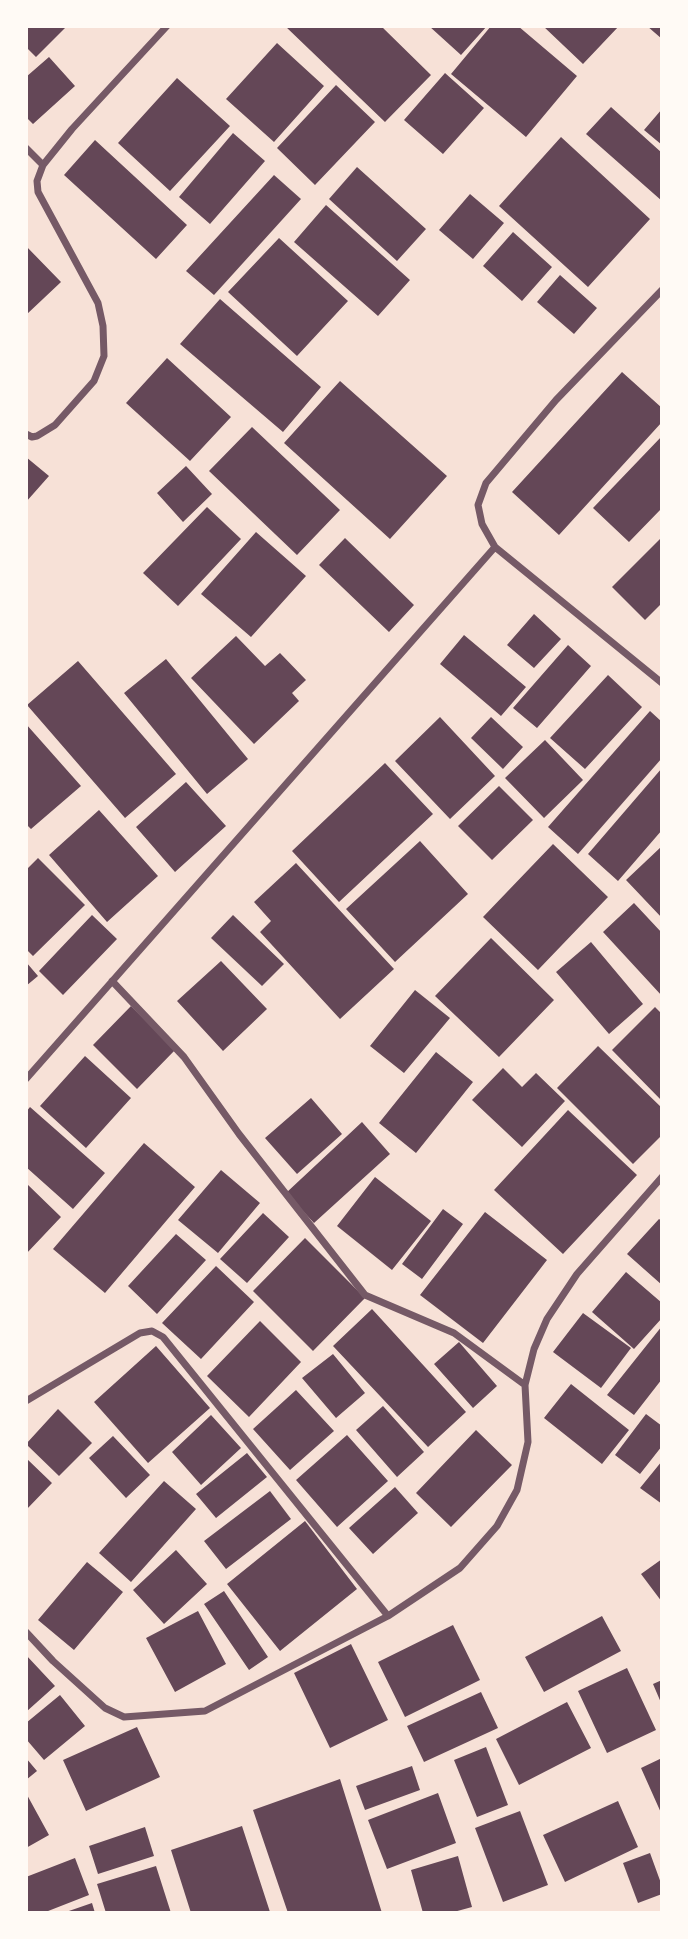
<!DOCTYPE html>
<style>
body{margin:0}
#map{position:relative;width:688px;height:1939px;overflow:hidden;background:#f7e1d7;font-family:Roboto,sans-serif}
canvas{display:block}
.frame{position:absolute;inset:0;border:28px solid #fffaf5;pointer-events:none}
</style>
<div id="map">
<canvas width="688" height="1939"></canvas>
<div class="frame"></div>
</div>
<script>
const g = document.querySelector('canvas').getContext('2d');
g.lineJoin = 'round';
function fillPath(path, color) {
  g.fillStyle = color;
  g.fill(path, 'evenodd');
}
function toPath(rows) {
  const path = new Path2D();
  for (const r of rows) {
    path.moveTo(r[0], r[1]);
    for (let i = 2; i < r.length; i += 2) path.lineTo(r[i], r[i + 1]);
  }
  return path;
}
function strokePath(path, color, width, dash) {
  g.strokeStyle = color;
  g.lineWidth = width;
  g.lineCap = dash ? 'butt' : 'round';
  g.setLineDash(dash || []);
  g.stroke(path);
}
const building = toPath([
 [26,26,67,26,36,57,26,47],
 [285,26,381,26,431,75,385,122],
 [429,26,487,26,461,55],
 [491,26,518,26,577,76,526,137,451,74],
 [543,26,619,26,583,64],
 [647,26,662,26,662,39],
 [277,43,324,86,274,142,226,99],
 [49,57,75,86,33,124,26,117,26,77],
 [445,73,484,108,443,154,404,120],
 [177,78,230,126,170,191,118,143],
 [336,85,375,122,315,185,277,148],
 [611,107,662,153,662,201,586,134],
 [662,109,662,145,644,130],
 [233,133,265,161,210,224,179,197],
 [561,137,650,219,588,287,499,206],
 [95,140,187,225,156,259,64,175],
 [357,167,426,229,397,261,329,199],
 [274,175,301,199,214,295,186,271],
 [470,194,504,223,473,259,439,230],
 [326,205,410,280,378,316,294,242],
 [513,232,552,267,522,301,483,266],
 [279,238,348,301,297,356,228,292],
 [26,246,61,282,26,315],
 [560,275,597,308,574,334,537,302],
 [220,299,321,387,283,432,180,344],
 [167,358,231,417,190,461,126,403],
 [622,372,662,408,662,422,559,535,512,492],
 [340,381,447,476,390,539,284,443],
 [252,427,340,510,297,555,209,471],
 [662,436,662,508,629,542,593,508],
 [26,457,49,476,26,502],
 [186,466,212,494,183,522,157,493],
 [207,507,241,539,178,606,143,573],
 [256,532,306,576,251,637,201,594],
 [662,537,662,603,645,620,612,587],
 [345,538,414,605,389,632,319,565],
 [534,614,561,639,534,668,507,645],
 [464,635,526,687,501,716,440,664],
 [236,636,265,666,280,653,306,680,292,693,299,701,254,744,191,678],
 [568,645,591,666,537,728,513,708],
 [166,659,248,759,207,794,124,693],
 [78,661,176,774,125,818,27,705],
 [608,675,642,707,585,769,550,738],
 [650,711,662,722,662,758,578,854,548,827],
 [440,717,495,776,450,819,395,761],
 [491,717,523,747,503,769,471,738],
 [26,724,81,786,31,829,26,824],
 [545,740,583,780,544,818,505,778],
 [385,763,433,814,339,902,292,851],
 [662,768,662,830,618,881,588,854],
 [186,782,226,826,175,872,136,827],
 [499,786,533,820,492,860,458,826],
 [99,810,158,876,107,922,49,855],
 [420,841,468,894,395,962,346,909],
 [553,844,608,897,538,970,483,917],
 [662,846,662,918,626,880],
 [38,858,85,905,33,956,26,949,26,870],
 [296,863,394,969,340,1019,260,932,271,921,254,902],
 [634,903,662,933,662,996,603,932],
 [92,915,117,939,63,995,39,971],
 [233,915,284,964,262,986,211,938],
 [491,938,554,1000,499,1057,435,996],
 [591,942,643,1004,609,1034,556,972],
 [221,961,267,1009,223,1051,177,1001],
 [26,962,38,976,26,986],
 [415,990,450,1018,404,1073,370,1046],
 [131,1006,175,1050,137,1089,93,1045],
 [655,1007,662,1014,662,1101,612,1050],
 [598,1046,662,1108,662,1135,633,1164,557,1088],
 [436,1052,473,1082,416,1153,379,1123],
 [85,1056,131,1098,86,1148,40,1106],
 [503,1068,522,1087,536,1073,565,1101,522,1147,472,1100],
 [311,1098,342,1134,297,1174,265,1138],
 [30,1107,105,1173,73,1209,26,1167,26,1112],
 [568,1110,637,1175,563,1254,494,1190],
 [362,1122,390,1154,314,1223,286,1193],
 [144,1143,195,1187,105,1293,53,1249],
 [221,1170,260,1203,218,1253,178,1220],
 [375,1177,431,1221,392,1270,337,1226],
 [26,1183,61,1217,26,1254],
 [443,1209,463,1224,422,1279,402,1264],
 [485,1212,547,1260,483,1343,420,1295],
 [263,1213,289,1237,247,1283,220,1259],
 [659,1219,662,1221,662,1285,627,1254],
 [176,1234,206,1260,157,1314,128,1286],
 [305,1238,365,1298,313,1351,253,1291],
 [216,1266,254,1302,201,1359,162,1323],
 [626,1272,662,1303,662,1318,634,1349,592,1312],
 [372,1309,466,1412,428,1447,333,1346],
 [583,1313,631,1348,601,1388,553,1352],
 [260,1321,301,1362,249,1417,207,1376],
 [662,1326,662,1379,634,1415,607,1395],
 [459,1342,497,1386,473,1408,434,1364],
 [156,1346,210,1408,148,1463,94,1402],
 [333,1354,365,1393,336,1418,302,1378],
 [571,1384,629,1430,602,1464,544,1418],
 [296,1390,334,1431,290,1470,253,1429],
 [383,1406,424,1452,397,1477,356,1430],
 [58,1409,92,1443,59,1476,26,1444],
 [646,1414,662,1426,662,1446,640,1474,615,1455],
 [211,1415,241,1448,201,1485,172,1452],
 [476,1430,512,1465,451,1527,416,1493],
 [347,1435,388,1481,337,1527,296,1480],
 [113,1436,150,1475,126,1498,89,1458],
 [247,1453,267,1477,216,1518,196,1494],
 [26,1458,52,1483,26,1510],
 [662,1461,662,1504,640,1488],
 [164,1481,196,1509,131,1582,99,1553],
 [395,1487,418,1513,373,1554,349,1528],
 [270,1491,291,1519,226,1569,204,1541],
 [305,1521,357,1589,280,1651,227,1584],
 [176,1550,207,1584,164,1624,133,1590],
 [662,1559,662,1602,641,1574],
 [87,1562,123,1592,74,1650,38,1620],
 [224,1591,268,1657,249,1670,204,1604],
 [198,1611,226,1664,175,1692,146,1638],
 [602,1616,621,1651,544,1692,525,1657],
 [453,1625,480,1680,405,1717,378,1662],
 [351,1644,388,1720,330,1748,294,1673],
 [26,1655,55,1686,26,1712],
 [627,1668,656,1730,607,1753,578,1691],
 [662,1680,662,1705,653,1684],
 [481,1692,498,1728,424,1762,407,1726],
 [60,1695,85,1726,44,1760,26,1739,26,1723],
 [567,1702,591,1748,519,1785,496,1739],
 [137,1727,160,1777,86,1811,63,1760],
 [486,1747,508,1805,477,1817,454,1760],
 [26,1758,37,1771,26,1780],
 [662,1758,662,1815,641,1768],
 [412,1766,420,1790,365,1810,356,1786],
 [340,1779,382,1913,288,1913,253,1810],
 [26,1793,49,1835,26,1848],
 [438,1793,456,1843,387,1869,368,1820],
 [618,1801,638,1847,565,1882,543,1835],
 [520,1811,548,1885,503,1902,475,1828],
 [242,1826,270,1912,191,1913,171,1850],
 [145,1827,154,1856,98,1874,89,1846],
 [650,1853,662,1886,662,1894,638,1903,623,1863],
 [458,1856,472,1907,450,1913,423,1913,411,1870],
 [75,1858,89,1895,43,1913,26,1913,26,1877],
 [156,1866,171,1913,106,1913,97,1884],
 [92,1903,95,1913,66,1913,66,1912]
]);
const minor = toPath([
 [26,148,43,165,72,129,167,26],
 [662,290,556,400,486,483,478,505,482,524,495,547,662,683],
 [26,434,32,437,37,436,55,425,94,381,104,356,103,326,98,303,38,192,37,181,43,165],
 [112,981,184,1057,239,1134,365,1295,454,1333,525,1385],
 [26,1079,495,547],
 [26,1401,140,1333,152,1331,163,1337,388,1616],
 [26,1632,53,1661,105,1708,124,1717,205,1711,388,1616,460,1568,497,1526,517,1490,528,1442,525,1385,534,1349,547,1319,577,1274,662,1177]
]);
fillPath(building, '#644757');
strokePath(minor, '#755966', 7);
</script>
